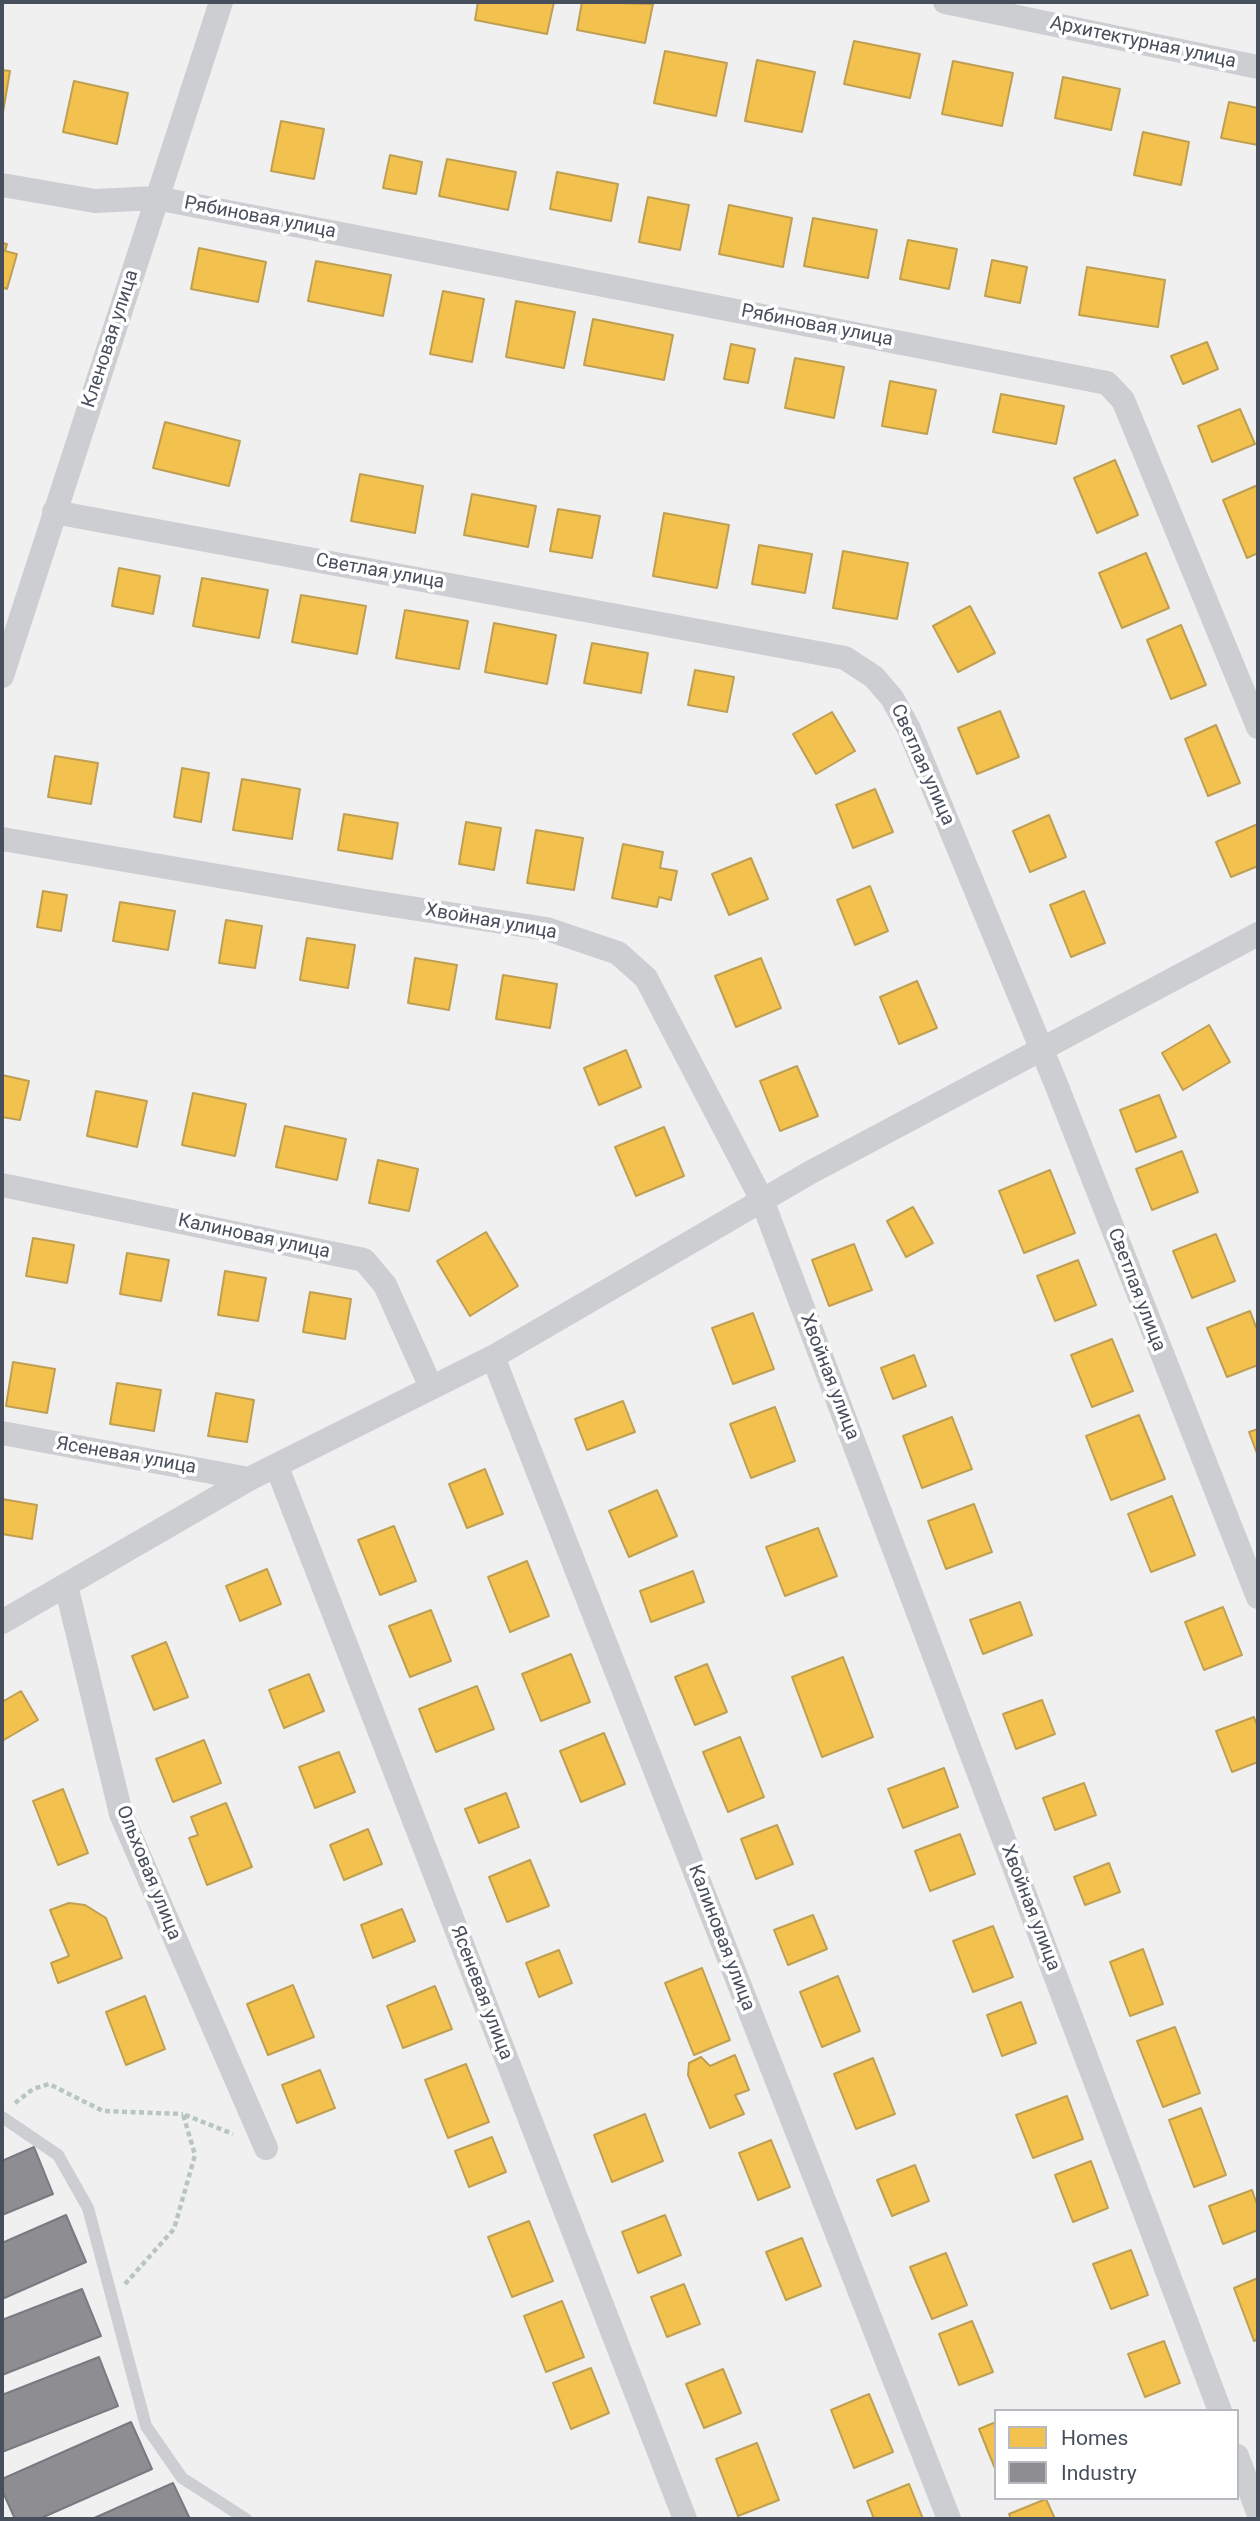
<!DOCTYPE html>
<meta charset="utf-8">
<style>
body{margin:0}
#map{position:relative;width:1260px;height:2521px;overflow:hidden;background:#f1f0f0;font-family:Roboto,sans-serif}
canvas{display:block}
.frame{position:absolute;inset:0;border:4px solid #484f5c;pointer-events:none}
.legend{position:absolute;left:994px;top:2409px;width:245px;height:91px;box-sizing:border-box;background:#fff;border:2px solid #b6b9be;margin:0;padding:9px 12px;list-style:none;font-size:21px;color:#484f5c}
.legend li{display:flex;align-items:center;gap:14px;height:35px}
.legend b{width:35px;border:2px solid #b6b9be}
</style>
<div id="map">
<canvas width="1260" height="2521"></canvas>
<div class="frame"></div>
<ul class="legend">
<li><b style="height:19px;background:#f2c14e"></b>Homes</li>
<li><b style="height:19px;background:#8d8d92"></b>Industry</li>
</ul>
</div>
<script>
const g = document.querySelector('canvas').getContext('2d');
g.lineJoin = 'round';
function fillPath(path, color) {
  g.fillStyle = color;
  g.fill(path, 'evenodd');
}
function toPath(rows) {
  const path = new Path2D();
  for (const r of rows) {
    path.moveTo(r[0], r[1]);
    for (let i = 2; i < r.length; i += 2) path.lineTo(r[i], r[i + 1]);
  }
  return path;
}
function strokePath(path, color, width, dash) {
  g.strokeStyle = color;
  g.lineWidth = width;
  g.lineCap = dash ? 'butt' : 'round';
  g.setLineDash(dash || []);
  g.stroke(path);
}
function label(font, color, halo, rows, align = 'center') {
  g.font = font + ' Roboto,sans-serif';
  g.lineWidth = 7;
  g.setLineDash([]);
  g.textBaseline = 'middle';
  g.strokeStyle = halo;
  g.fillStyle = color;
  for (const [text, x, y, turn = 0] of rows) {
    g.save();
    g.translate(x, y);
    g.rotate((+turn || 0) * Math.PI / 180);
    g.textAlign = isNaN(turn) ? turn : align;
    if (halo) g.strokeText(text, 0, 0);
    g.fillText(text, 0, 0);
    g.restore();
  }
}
const homes = toPath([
 [478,2,554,2,547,34,475,20,478,2],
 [582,2,653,4,645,43,577,30,582,2],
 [854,41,920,54,910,98,844,84,854,41],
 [665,51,727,63,716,116,654,103,665,51],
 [757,60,815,72,802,132,745,121,757,60],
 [953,61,1013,73,1002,126,942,114,953,61],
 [2,70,10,71,2,118,2,70],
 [1063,77,1120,89,1111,130,1055,118,1063,77],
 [74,81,128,93,117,144,63,132,74,81],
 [1229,102,1258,108,1258,145,1221,138,1229,102],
 [281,121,324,129,314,179,271,171,281,121],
 [1143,132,1189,142,1181,185,1134,175,1143,132],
 [390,155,422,162,416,194,383,188,390,155],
 [447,159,516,172,508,210,439,196,447,159],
 [557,172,618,184,611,221,550,209,557,172],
 [648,197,689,205,680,250,639,242,648,197],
 [729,205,792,218,783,267,719,254,729,205],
 [813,218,877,230,868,278,804,266,813,218],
 [908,240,957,249,949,289,900,279,908,240],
 [2,243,7,244,5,251,17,254,7,289,2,287,2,243],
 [199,248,266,262,258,302,191,289,199,248],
 [992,260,1027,267,1020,303,985,296,992,260],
 [316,261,391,275,383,316,308,301,316,261],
 [1087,267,1165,280,1158,327,1079,315,1087,267],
 [443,291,484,299,472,362,430,354,443,291],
 [516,301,575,312,564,368,506,357,516,301],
 [593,319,673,335,664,380,584,365,593,319],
 [1207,342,1218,369,1183,384,1171,356,1207,342],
 [731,344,755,349,748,383,724,379,731,344],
 [795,358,844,367,834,418,785,408,795,358],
 [890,381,936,390,927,434,882,426,890,381],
 [1001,394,1064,406,1056,444,993,432,1001,394],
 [1240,409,1255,444,1212,462,1198,426,1240,409],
 [165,422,240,441,229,486,153,468,165,422],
 [1115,460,1138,515,1097,533,1074,478,1115,460],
 [360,474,423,486,415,533,351,521,360,474],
 [1258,485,1258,553,1247,558,1223,500,1258,485],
 [472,494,536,506,528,547,464,535,472,494],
 [558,509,600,516,592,558,550,551,558,509],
 [664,513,729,525,717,588,653,576,664,513],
 [759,545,812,554,805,593,752,584,759,545],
 [843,551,908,563,897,619,833,608,843,551],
 [1146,553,1169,608,1122,628,1099,573,1146,553],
 [119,568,160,576,153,614,112,606,119,568],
 [202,578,268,590,259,638,193,626,202,578],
 [301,595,366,606,357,654,292,642,301,595],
 [970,606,995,653,958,672,933,626,970,606],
 [405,610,468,621,459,669,396,658,405,610],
 [494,623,556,635,547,684,485,672,494,623],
 [1181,625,1206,685,1171,699,1147,640,1181,625],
 [592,643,648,653,641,693,584,683,592,643],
 [695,670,734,677,727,712,688,705,695,670],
 [1000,711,1019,757,977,774,958,728,1000,711],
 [832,712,855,751,816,774,793,734,832,712],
 [1216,725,1240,783,1208,796,1185,739,1216,725],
 [55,756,98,763,91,804,48,797,55,756],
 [182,768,209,773,201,822,174,817,182,768],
 [242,779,300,789,292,839,233,830,242,779],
 [875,789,893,832,853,848,836,805,875,789],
 [344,814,398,823,392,859,338,850,344,814],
 [1049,815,1066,857,1030,872,1013,831,1049,815],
 [466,822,501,828,494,870,459,864,466,822],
 [1258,824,1258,866,1231,877,1216,842,1258,824],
 [536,830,583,838,574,890,527,883,536,830],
 [623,844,663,852,660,868,677,871,671,900,659,897,657,907,612,898,623,844],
 [751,858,768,899,729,915,712,874,751,858],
 [870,886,888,931,855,945,837,900,870,886],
 [43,891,67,895,61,931,37,927,43,891],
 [1084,891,1105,943,1071,957,1050,905,1084,891],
 [120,902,175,911,168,950,113,941,120,902],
 [226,920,262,926,255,968,219,963,226,920],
 [307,938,355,945,348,988,300,980,307,938],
 [415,958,457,965,449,1010,408,1003,415,958],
 [761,958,781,1008,736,1027,715,976,761,958],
 [503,975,557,984,550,1028,496,1019,503,975],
 [917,981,937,1028,899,1044,880,997,917,981],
 [1209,1025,1230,1062,1183,1090,1162,1053,1209,1025],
 [626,1050,641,1087,599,1105,584,1068,626,1050],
 [797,1066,818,1116,780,1131,760,1081,797,1066],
 [2,1075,29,1081,20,1120,2,1117,2,1075],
 [96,1091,147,1101,137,1147,87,1136,96,1091],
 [193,1093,246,1104,235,1156,182,1145,193,1093],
 [1159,1095,1176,1137,1136,1152,1120,1110,1159,1095],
 [285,1126,346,1139,337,1180,276,1167,285,1126],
 [664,1127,684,1176,636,1196,615,1147,664,1127],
 [1182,1151,1198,1192,1152,1210,1136,1169,1182,1151],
 [378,1160,418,1169,409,1211,369,1203,378,1160],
 [1050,1170,1075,1233,1024,1253,999,1191,1050,1170],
 [913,1207,933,1243,906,1257,887,1221,913,1207],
 [486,1232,518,1286,470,1316,437,1261,486,1232],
 [1216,1234,1235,1281,1192,1298,1173,1251,1216,1234],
 [33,1238,74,1245,67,1283,26,1276,33,1238],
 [854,1244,872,1290,829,1306,812,1260,854,1244],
 [127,1253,169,1260,161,1301,120,1294,127,1253],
 [1078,1260,1096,1305,1055,1321,1037,1276,1078,1260],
 [225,1271,266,1278,258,1321,218,1315,225,1271],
 [310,1292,351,1299,345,1339,303,1332,310,1292],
 [1250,1311,1258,1332,1258,1365,1227,1377,1207,1328,1250,1311],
 [753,1313,774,1369,733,1384,712,1328,753,1313],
 [1112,1339,1133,1391,1092,1407,1071,1355,1112,1339],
 [914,1355,926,1386,893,1399,881,1368,914,1355],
 [13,1362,55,1369,47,1413,6,1406,13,1362],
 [117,1383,161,1390,154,1431,110,1424,117,1383],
 [216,1393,254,1400,247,1442,208,1436,216,1393],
 [623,1401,635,1432,587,1450,575,1419,623,1401],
 [775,1407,795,1461,751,1478,730,1424,775,1407],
 [1139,1415,1165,1479,1111,1500,1086,1436,1139,1415],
 [952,1417,972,1469,922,1488,903,1436,952,1417],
 [1258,1429,1258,1456,1249,1432,1258,1429],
 [485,1469,503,1514,467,1528,449,1484,485,1469],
 [657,1490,677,1536,629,1557,609,1511,657,1490],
 [1172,1496,1195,1555,1151,1572,1128,1514,1172,1496],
 [2,1499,37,1505,32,1539,2,1534,2,1499],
 [974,1504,992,1552,946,1569,928,1521,974,1504],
 [394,1526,416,1581,380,1595,358,1540,394,1526],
 [818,1528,837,1576,785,1596,766,1547,818,1528],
 [527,1561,549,1616,510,1632,488,1577,527,1561],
 [267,1569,281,1604,240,1621,226,1586,267,1569],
 [693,1571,704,1602,651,1622,640,1591,693,1571],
 [1020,1602,1032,1635,983,1654,970,1620,1020,1602],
 [1223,1607,1242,1655,1204,1670,1185,1622,1223,1607],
 [431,1610,451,1661,410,1677,389,1626,431,1610],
 [166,1642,188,1697,154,1710,132,1656,166,1642],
 [571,1654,590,1702,541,1721,522,1674,571,1654],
 [843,1657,873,1737,822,1757,792,1677,843,1657],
 [707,1664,727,1712,695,1725,675,1677,707,1664],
 [309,1674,324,1711,284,1728,269,1690,309,1674],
 [477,1686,494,1729,436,1752,419,1709,477,1686],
 [21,1691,38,1720,2,1741,2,1702,21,1691],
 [1042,1700,1055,1734,1016,1749,1003,1714,1042,1700],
 [1254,1717,1258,1728,1258,1762,1232,1772,1216,1731,1254,1717],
 [604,1733,625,1784,581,1802,560,1751,604,1733],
 [740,1737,764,1797,728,1812,703,1752,740,1737],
 [204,1740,221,1783,173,1802,156,1759,204,1740],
 [339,1752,355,1792,315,1808,299,1767,339,1752],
 [944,1768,958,1807,903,1828,888,1789,944,1768],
 [1084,1783,1096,1815,1055,1830,1043,1798,1084,1783],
 [63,1789,88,1853,58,1865,33,1801,63,1789],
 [506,1793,519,1827,479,1843,465,1809,506,1793],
 [226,1803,252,1867,207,1885,189,1838,198,1835,191,1817,226,1803],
 [777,1825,793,1864,756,1879,741,1839,777,1825],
 [368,1829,382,1864,344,1880,330,1845,368,1829],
 [960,1834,975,1874,930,1891,915,1851,960,1834],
 [530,1860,549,1906,507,1922,489,1877,530,1860],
 [1109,1863,1120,1892,1085,1905,1074,1877,1109,1863],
 [69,1903,85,1905,106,1918,122,1958,58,1983,51,1963,69,1956,50,1910,69,1903],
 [402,1909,415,1941,373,1958,361,1925,402,1909],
 [813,1915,827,1949,788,1965,774,1930,813,1915],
 [993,1926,1013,1977,973,1992,953,1941,993,1926],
 [1143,1949,1163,2004,1130,2016,1110,1962,1143,1949],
 [559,1950,572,1983,539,1997,526,1963,559,1950],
 [702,1968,730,2040,694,2055,665,1983,702,1968],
 [838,1976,860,2031,822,2047,800,1992,838,1976],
 [293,1985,314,2037,268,2055,247,2004,293,1985],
 [435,1986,452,2029,403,2048,387,2006,435,1986],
 [145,1996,165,2049,126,2065,106,2012,145,1996],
 [1021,2002,1036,2043,1002,2056,987,2015,1021,2002],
 [1175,2027,1200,2093,1163,2107,1137,2041,1175,2027],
 [735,2055,749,2090,735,2095,744,2114,710,2128,688,2075,689,2063,701,2057,710,2066,735,2055],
 [873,2058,895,2114,856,2129,834,2074,873,2058],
 [466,2064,489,2122,448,2138,425,2080,466,2064],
 [320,2070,335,2108,297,2123,282,2085,320,2070],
 [1067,2096,1083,2139,1033,2158,1016,2115,1067,2096],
 [1201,2108,1226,2175,1194,2187,1169,2120,1201,2108],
 [645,2114,663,2161,612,2182,594,2135,645,2114],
 [492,2137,506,2172,469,2187,455,2151,492,2137],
 [771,2140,790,2187,758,2200,739,2153,771,2140],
 [1091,2161,1108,2208,1073,2222,1055,2175,1091,2161],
 [915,2165,929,2201,892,2216,877,2180,915,2165],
 [1252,2190,1258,2207,1258,2230,1223,2244,1209,2206,1252,2190],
 [665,2215,681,2255,638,2273,622,2232,665,2215],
 [529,2221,553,2281,512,2297,488,2237,529,2221],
 [802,2238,821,2286,786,2300,766,2252,802,2238],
 [1131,2250,1148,2295,1111,2309,1093,2264,1131,2250],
 [946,2253,967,2305,932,2319,910,2267,946,2253],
 [1258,2278,1258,2339,1254,2341,1234,2288,1258,2278],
 [684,2284,700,2324,667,2337,651,2297,684,2284],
 [562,2301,584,2357,546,2372,524,2316,562,2301],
 [972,2321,993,2372,959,2385,939,2334,972,2321],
 [1164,2341,1180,2383,1145,2397,1128,2354,1164,2341],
 [591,2368,609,2413,571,2429,553,2383,591,2368],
 [723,2369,741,2413,704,2428,686,2384,723,2369],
 [869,2394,893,2452,854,2468,831,2410,869,2394],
 [996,2422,996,2471,979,2429,996,2422],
 [757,2443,779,2500,738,2516,716,2459,757,2443],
 [909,2484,923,2519,874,2519,867,2501,909,2484],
 [1046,2499,1055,2519,1011,2519,1009,2514,1046,2499]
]);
const industry = toPath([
 [34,2147,53,2194,2,2215,2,2161,34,2147],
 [66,2215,86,2262,2,2299,2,2243,66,2215],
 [82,2289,101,2336,2,2375,2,2320,82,2289],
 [99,2357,118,2406,2,2452,2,2395,99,2357],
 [131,2422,152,2469,39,2519,15,2519,2,2490,2,2479,131,2422],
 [173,2483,190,2519,92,2519,173,2483]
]);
const path = toPath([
 [15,2103,33,2089,49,2084,103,2111,183,2114],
 [125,2284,174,2229,195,2155,183,2114,233,2134]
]);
const service = toPath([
 [2,2117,58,2155,88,2208,146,2426,182,2478,246,2519]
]);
const minor = toPath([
 [945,2,1258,67],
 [2,185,95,201,156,198,1107,383,1123,400,1258,727],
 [54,512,845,658,874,677,892,698,909,729,1056,1084,1258,1597],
 [2,676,221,2],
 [2,839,359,900,547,929,618,953,646,978,762,1200,1220,2411],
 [2,1185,364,1260,385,1285,431,1387],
 [493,1357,949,2519],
 [2,1433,249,1479],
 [277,1467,685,2519],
 [66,1585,121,1814,266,2148],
 [2,1622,249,1479,493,1357,811,1172,1258,934],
 [1237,2456,1258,2512]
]);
const streetNames = [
 ["Архитектурная улица",1143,43,12],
 ["Рябиновая улица",260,218,11],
 ["Рябиновая улица",817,326,11],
 ["Кленовая улица",111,339,-72],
 ["Светлая улица",380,572,10],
 ["Светлая улица",922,765,66],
 ["Хвойная улица",491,922,10],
 ["Калиновая улица",254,1237,12],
 ["Светлая улица",1136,1290,69],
 ["Хвойная улица",829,1377,69],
 ["Ясеневая улица",126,1456,10],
 ["Ольховая улица",148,1873,68],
 ["Хвойная улица",1030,1908,69],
 ["Калиновая улица",721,1938,69],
 ["Ясеневая улица",481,1993,69]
];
fillPath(homes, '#f2c14e');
strokePath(homes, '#bf9f52', 2);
fillPath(industry, '#8d8d92');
strokePath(industry, '#787a82', 2);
strokePath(path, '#b9c5c3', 4.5, [5, 3.5]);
strokePath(service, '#ccced1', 12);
strokePath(minor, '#ccced1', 24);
label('19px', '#484f5c', '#fff', streetNames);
</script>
